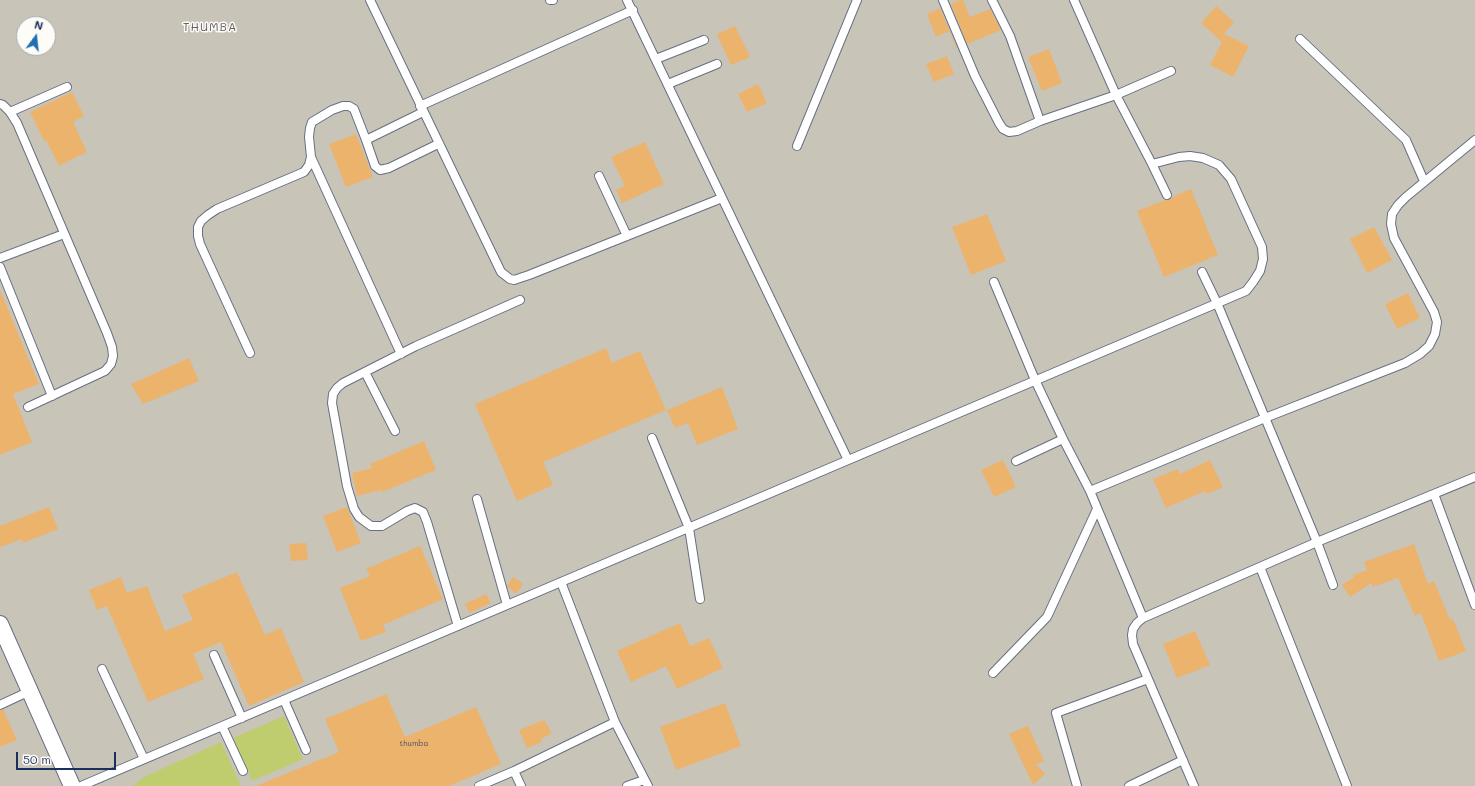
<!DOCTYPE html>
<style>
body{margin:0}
#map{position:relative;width:1475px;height:786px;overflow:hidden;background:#f0e6cb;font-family:Mali,sans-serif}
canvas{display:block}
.north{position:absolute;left:16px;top:16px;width:40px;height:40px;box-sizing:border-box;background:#fdfcf7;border:1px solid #a3aaba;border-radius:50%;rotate:15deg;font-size:11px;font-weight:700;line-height:16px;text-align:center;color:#1b2f5e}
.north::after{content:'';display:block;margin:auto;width:14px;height:18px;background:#1f6fb2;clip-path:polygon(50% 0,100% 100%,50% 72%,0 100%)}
.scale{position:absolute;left:16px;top:752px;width:100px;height:18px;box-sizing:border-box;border:2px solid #1b2f5e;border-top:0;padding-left:5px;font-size:12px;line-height:14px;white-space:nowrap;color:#1b2f5e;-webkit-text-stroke:3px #fdfcf7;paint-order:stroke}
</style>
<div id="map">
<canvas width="1475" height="786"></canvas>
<div class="north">N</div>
<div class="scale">50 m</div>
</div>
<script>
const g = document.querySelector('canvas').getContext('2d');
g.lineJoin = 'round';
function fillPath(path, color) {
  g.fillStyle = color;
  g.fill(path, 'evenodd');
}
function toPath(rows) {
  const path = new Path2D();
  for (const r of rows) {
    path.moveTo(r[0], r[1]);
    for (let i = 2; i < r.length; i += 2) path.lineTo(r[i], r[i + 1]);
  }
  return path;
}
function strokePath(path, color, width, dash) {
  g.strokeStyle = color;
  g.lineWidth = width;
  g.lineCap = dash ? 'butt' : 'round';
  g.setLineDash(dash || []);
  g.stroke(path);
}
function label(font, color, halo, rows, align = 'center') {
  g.font = font + ' Mali,sans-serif';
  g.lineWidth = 3;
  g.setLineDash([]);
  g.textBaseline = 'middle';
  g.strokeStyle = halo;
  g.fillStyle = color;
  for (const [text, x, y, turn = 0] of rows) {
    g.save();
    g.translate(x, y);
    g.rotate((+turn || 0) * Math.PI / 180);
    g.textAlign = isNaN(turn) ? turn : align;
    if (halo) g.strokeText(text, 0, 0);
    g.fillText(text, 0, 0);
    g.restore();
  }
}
const industrial = toPath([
 [0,0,1475,0,1475,786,0,786],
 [24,24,48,24,48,48,24,48]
]);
const green = toPath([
 [284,716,303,759,252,781,233,738],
 [221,742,241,786,133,786,144,777]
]);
const building = toPath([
 [960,0,963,0,970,17,990,9,1001,30,967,44,951,4],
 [1216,6,1234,22,1224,34,1249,46,1233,77,1210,65,1222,42,1201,23],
 [940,8,957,48,956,48,949,31,936,37,927,14],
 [735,26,750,57,731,65,717,34],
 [1049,49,1062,83,1042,91,1028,57],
 [947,56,954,74,934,82,926,64],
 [758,84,767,103,747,112,738,94],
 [72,92,84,116,73,122,87,152,59,166,46,140,44,141,30,112],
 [356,134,373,177,346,187,329,144],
 [645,142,664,184,622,203,616,190,625,186,611,157],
 [1191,189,1218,255,1164,277,1137,211,1165,200,1169,200,1172,197],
 [987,214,1006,261,971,275,952,227],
 [1374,227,1392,260,1367,273,1350,239],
 [0,290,39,384,13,394,32,442,0,455],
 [1408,293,1420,318,1397,329,1385,304],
 [606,348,612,363,640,351,666,410,543,462,553,485,517,501,475,404],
 [189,358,199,381,143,404,131,384],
 [722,387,738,429,697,445,688,423,675,428,667,410],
 [424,441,436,470,382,492,381,490,357,496,352,473,372,468,370,464],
 [1003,460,1016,487,994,497,981,470],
 [1210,460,1223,487,1207,494,1205,491,1166,508,1153,479,1178,469,1180,474],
 [49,507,58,529,23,543,22,539,0,547,0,526],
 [347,507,361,543,337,552,323,516],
 [306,543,308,560,291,561,289,544],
 [1414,544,1428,584,1434,581,1450,620,1453,619,1466,651,1439,661,1421,613,1415,616,1398,578,1373,587,1371,583,1350,597,1342,585,1354,577,1353,575,1367,570,1364,562],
 [420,546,443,599,383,625,386,632,361,641,340,588,370,576,366,569],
 [237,572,265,635,281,628,304,682,249,706,221,642,193,654,204,679,148,702,107,606,97,610,89,590,121,577,127,593,147,586,165,631,193,620,182,595],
 [513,577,523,584,516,594,507,586],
 [486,594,491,603,469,613,465,604],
 [680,623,690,646,709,638,723,668,677,689,666,666,631,682,617,651],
 [1195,631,1210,665,1177,678,1163,644],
 [386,694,405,737,476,707,501,764,449,786,256,786,339,752,325,719],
 [725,703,741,746,676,770,660,727],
 [3,709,17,740,0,747,0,710],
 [544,720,552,733,541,739,542,742,527,748,519,730],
 [1028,726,1044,761,1036,764,1045,774,1033,785,1009,734]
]);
const service = toPath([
 [370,0,501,272,510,279,514,280,529,275,722,198],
 [550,0,553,0],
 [627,0,848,460],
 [943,0,975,76,999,123,1003,129,1009,132,1017,131,1040,121,1116,95,1171,71],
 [992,0,1010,36,1040,121],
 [1074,0,1116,95,1152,164,1167,195],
 [1300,39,1406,140,1424,181],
 [656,59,704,40],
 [668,84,717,64],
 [0,104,3,105,10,112,17,123,107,333,112,347,113,356,111,364,105,371,28,407],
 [420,106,633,10],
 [10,112,67,87],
 [366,140,375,166,380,170,389,168,438,144],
 [797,146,857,0],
 [311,157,401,354],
 [599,176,627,236],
 [0,258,64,234],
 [0,267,52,396],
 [1202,272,1217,303,1317,542,1333,585],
 [994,282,1035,380,1063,439,1090,491,1143,618],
 [250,353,200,244,198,236,198,227,201,221,208,215,217,209,304,172,309,165,311,157,309,137,310,128,312,122,332,110,343,106,349,106,354,109,366,140,423,112],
 [365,372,395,431],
 [652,438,689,528,700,599],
 [1016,461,1063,439],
 [1090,491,1265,418,1405,363,1420,354,1429,346,1435,334,1437,322,1434,312,1394,238,1391,224,1392,214,1398,205,1406,197,1475,140],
 [1434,494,1475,605],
 [477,499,507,605],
 [1260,567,1347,786],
 [458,626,427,522,423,512,415,508,407,511,382,526,371,526,359,517,354,509,347,486,332,403,333,394,337,388,343,383,416,346,520,300],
 [214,655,242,718],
 [102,669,144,759],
 [993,673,1047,617,1097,509],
 [284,700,306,750],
 [0,705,30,691],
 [615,722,648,786],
 [222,726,243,771],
 [514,771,521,786],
 [81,786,1246,291,1253,282,1260,271,1263,259,1262,247,1231,179,1219,165,1203,158,1190,156,1179,157,1152,164],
 [479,786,514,771,615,722,561,582],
 [627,786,644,780],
 [1077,786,1056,713,1148,679],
 [1129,786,1183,760],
 [1194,786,1133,644,1132,635,1133,629,1137,623,1143,618,1317,542,1475,477]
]);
const minor = toPath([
 [0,624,72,786]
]);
const numberNames = [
 ["thumba",414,744]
];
const quarterNames = [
 ["THUMBA",210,27]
];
fillPath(industrial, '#c8c4b8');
fillPath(green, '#c0cd6f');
fillPath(building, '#ecb36d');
strokePath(service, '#666f84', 10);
strokePath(minor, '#666f84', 18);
strokePath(service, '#fff', 8);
strokePath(minor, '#fff', 16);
label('8px', '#4f5062', null, numberNames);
g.letterSpacing = '1px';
label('12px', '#645d63', '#fdfcf7', quarterNames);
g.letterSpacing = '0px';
</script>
